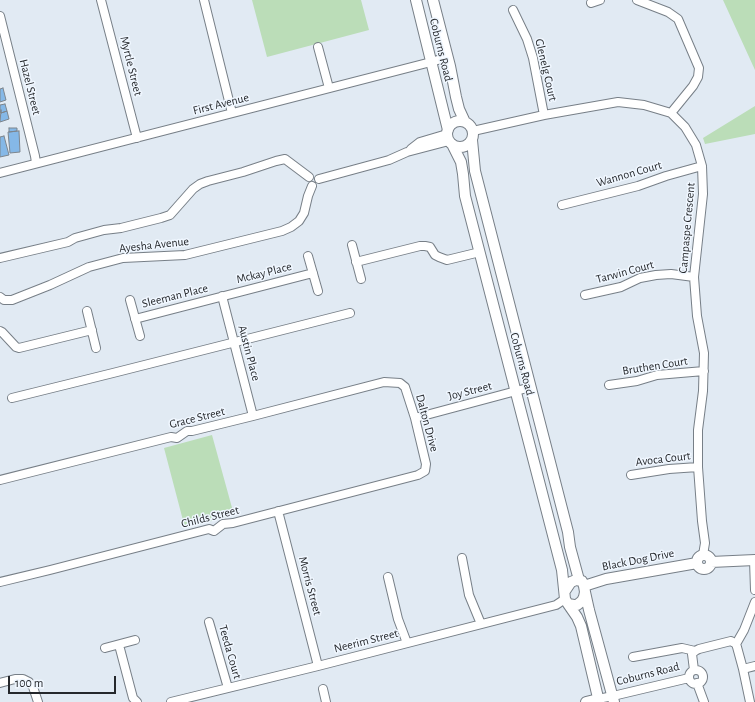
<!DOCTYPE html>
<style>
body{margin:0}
#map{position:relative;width:755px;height:702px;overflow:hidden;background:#e1eaf3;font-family:"Alegreya Sans",sans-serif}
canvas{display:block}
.scale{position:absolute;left:8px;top:676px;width:108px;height:18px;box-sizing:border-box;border:2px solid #25282c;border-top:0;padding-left:5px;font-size:12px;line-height:14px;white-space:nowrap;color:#25282c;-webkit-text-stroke:3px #f0f7ff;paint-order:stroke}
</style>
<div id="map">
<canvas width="755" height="702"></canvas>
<div class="scale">100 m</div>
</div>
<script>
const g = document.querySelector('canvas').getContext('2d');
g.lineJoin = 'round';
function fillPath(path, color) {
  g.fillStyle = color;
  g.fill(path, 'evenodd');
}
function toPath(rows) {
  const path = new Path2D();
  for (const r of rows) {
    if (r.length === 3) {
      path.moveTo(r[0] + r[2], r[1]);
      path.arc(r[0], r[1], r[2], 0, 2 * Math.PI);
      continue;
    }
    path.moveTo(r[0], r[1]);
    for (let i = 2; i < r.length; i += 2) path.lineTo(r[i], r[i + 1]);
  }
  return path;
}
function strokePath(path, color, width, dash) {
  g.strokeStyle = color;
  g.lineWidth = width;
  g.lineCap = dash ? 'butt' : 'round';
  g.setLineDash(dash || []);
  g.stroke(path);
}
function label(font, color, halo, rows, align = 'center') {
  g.font = font + ' "Alegreya Sans",sans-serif';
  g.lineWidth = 3;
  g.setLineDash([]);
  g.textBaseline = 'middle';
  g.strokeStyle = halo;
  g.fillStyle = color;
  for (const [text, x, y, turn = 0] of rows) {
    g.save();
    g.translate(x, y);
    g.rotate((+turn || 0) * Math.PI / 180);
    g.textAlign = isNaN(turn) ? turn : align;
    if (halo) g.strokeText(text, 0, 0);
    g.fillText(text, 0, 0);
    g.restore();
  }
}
const green = toPath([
 [252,0,361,0,369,30,267,57],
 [723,0,755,0,755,70],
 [755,106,755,134,705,144,703,138],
 [212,435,234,515,185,528,164,448]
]);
const building = toPath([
 [3,88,6,100,0,102,0,89,3,88],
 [5,104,7,111,1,113,0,111,0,105,5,104],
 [1,110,1,113,7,111,9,119,0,122,1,110],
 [9,128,17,128,17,131,9,132,9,128],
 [19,131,20,152,10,153,8,132,19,131],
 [4,136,9,155,0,157,0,137,4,136]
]);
const minor = toPath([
 [101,0,137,138],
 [204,0,232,113],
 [637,0,668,12,678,19,699,68,698,77,693,86,671,113],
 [591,3,600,0],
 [513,10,527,39,533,58,544,115],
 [0,16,35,156,36,163],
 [318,47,329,88],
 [473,131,544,115,618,102,644,105,671,113,685,127,696,145,702,166,703,194,694,277,697,316,704,353,703,391,698,430,698,467,702,521,705,543,703,555],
 [411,149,420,142,447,134],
 [0,173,431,62,448,57],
 [319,179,389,160,407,152,449,141],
 [562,205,638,186,666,176,702,166],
 [352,245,361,279],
 [308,256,318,291],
 [0,258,68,242,75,238,104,230,121,228,161,218,170,215,193,189,200,184,208,181,243,172,276,161,285,159,309,177],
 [356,262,420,246,425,246,430,247,435,255,439,257,447,260,480,252],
 [585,295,621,287,640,278,656,275,671,274,694,277],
 [222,296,253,416],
 [0,297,4,300,12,300,50,285,89,267,123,258,185,255,282,231,291,227,299,221,304,213,308,196,312,186],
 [130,300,140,336],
 [87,311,96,348],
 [135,319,313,273],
 [0,331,2,332,16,347,19,348,92,330],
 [609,385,637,381,657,375,704,371],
 [12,398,113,373,350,313],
 [415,418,531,387],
 [631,475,669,469,698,467],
 [0,480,171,437,177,438,187,431,192,431,253,416,384,382,400,383,405,387,415,418,426,464,425,471,418,475,233,523,223,524,214,531,209,529,50,570,0,582],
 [278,511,318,666],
 [462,558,469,595,481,624],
 [754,560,755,590],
 [388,577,398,619,407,643],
 [209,622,228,688],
 [736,644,737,647,743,669,750,702],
 [736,644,744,630,755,602],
 [119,645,133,698,137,702],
 [105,648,135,640],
 [633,657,682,648,695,651],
 [743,669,755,666],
 [694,670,692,654,695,651,699,649,731,641,736,644],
 [696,677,7],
 [0,683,15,679,23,679,29,682,33,687,38,702],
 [697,683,704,702],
 [323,689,326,702],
 [598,699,613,696,689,678],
 [171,702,318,666,556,605,565,599]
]);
const tertiary = toPath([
 [416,0,448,130],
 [433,0,450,66,456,97,459,109,465,122],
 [460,134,13],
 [472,140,475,171,568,532,570,547,579,580],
 [452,144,461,162,463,174,465,196,562,570,565,599,568,604,574,605,577,605,582,601,584,597,585,592,584,586,582,581,576,580,571,582,565,591],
 [704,562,7],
 [711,562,755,560],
 [584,586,606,579,697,563],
 [585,592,589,610,614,702],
 [568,604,577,617,581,626,599,702],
 [586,702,598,699]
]);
const streetNames = [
 ["Coburns Road",441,50,76],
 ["Myrtle Street",131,66,76],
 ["Glenelg Court",546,70,77],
 ["Hazel Street",30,87,76],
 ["First Avenue",221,104,-14],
 ["Wannon Court",629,174,-16],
 ["Campaspe Crescent",687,228,-85],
 ["Ayesha Avenue",154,245,-6],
 ["Tarwin Court",625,272,-15],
 ["Mckay Place",264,273,-14],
 ["Sleeman Place",175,296,-14],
 ["Austin Place",249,353,75],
 ["Coburns Road",522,364,75],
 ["Bruthen Court",655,366,-9],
 ["Joy Street",470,391,-14],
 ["Grace Street",197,418,-14],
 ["Dalton Drive",427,423,75],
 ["Avoca Court",663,459,-7],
 ["Childs Street",210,517,-14],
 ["Black Dog Drive",638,560,-11],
 ["Morris Street",310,586,75],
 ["Neerim Street",366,641,-14],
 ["Teeda Court",230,652,74],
 ["Coburns Road",648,674,-14]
];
fillPath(green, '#bbddb8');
fillPath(building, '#85b8e7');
strokePath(building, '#7d858d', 1);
strokePath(minor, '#777f87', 10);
strokePath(tertiary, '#777f87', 12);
strokePath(minor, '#fff', 8);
strokePath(tertiary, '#fff', 10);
label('12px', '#25282c', '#f0f7ff', streetNames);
</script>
